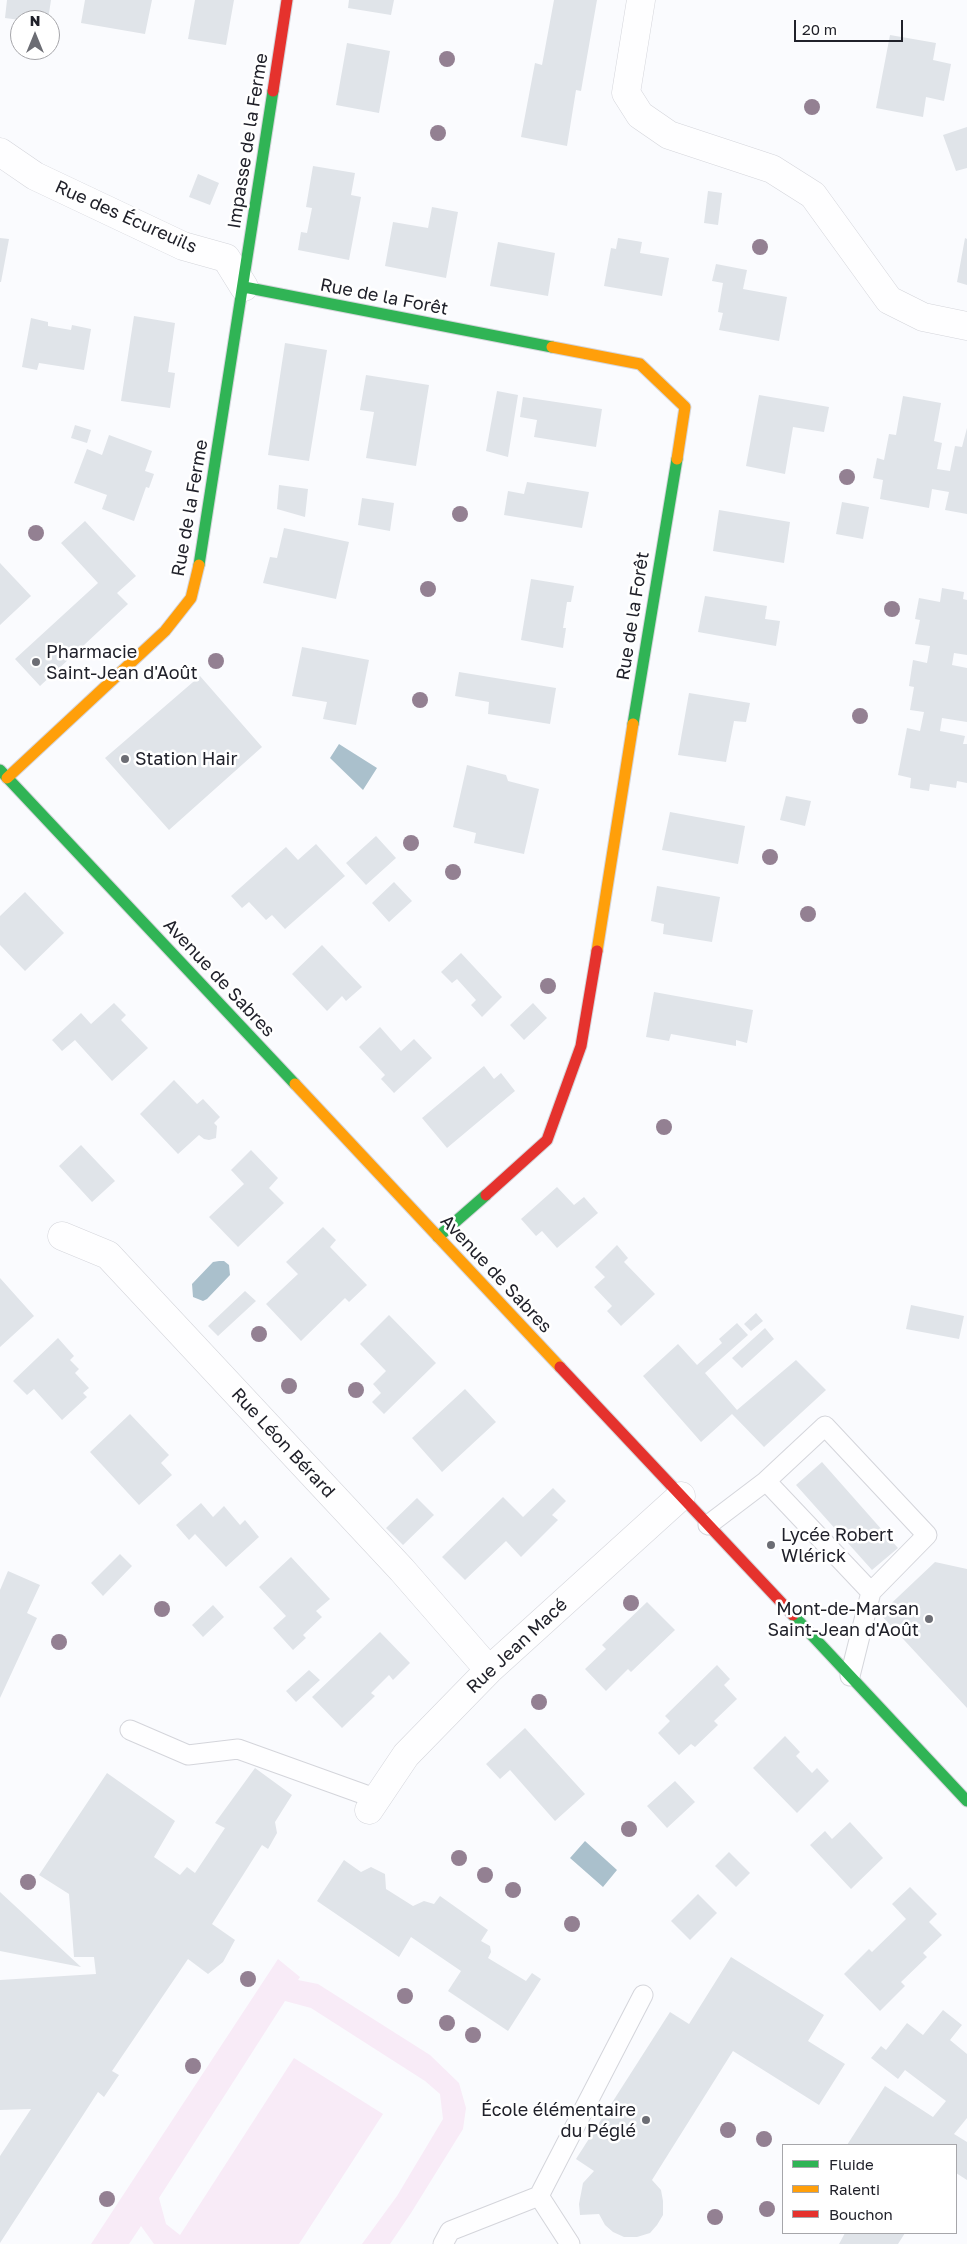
<!DOCTYPE html>
<meta charset="utf-8">
<style>
body{margin:0}
#map{position:relative;width:967px;height:2244px;overflow:hidden;background:#fafbfe;font-family:"Golos Text",sans-serif}
canvas{display:block}
.legend{position:absolute;left:782px;top:2144px;width:175px;height:90px;box-sizing:border-box;background:#fff;border:1px solid #a6a6aa;margin:0;padding:6px 9px;list-style:none;font-size:15px;color:#20212a}
.legend li{display:flex;align-items:center;gap:10px;height:25px}
.legend b{width:25px;border:1px solid #a6a6aa}
.north{position:absolute;left:10px;top:10px;width:50px;height:50px;box-sizing:border-box;background:#fff;border:1px solid #a6a6aa;border-radius:50%;rotate:0deg;font-size:14px;font-weight:700;line-height:20px;text-align:center;color:#20212a}
.north::after{content:'';display:block;margin:auto;width:18px;height:22px;background:#6c6d74;clip-path:polygon(50% 0,100% 100%,50% 72%,0 100%)}
.scale{position:absolute;left:794px;top:20px;width:109px;height:22px;box-sizing:border-box;border:2px solid #20212a;border-top:0;padding-left:6px;font-size:15px;line-height:18px;white-space:nowrap;color:#20212a;-webkit-text-stroke:4px #fff;paint-order:stroke}
</style>
<div id="map">
<canvas width="967" height="2244"></canvas>
<ul class="legend">
<li><b style="height:6px;background:#30b455"></b>Fluide</li>
<li><b style="height:6px;background:#ff9f0a"></b>Ralenti</li>
<li><b style="height:6px;background:#e5322d"></b>Bouchon</li>
</ul>
<div class="north">N</div>
<div class="scale">20 m</div>
</div>
<script>
const g = document.querySelector('canvas').getContext('2d');
g.lineJoin = 'round';
function fillPath(path, color) {
  g.fillStyle = color;
  g.fill(path, 'evenodd');
}
function toPath(rows) {
  const path = new Path2D();
  for (const r of rows) {
    path.moveTo(r[0], r[1]);
    for (let i = 2; i < r.length; i += 2) path.lineTo(r[i], r[i + 1]);
  }
  return path;
}
function strokePath(path, color, width, dash) {
  g.strokeStyle = color;
  g.lineWidth = width;
  g.lineCap = dash ? 'butt' : 'round';
  g.setLineDash(dash || []);
  g.stroke(path);
}
function label(font, color, halo, rows, align = 'center') {
  g.font = font + ' "Golos Text",sans-serif';
  g.lineWidth = 5;
  g.setLineDash([]);
  g.textBaseline = 'middle';
  g.strokeStyle = halo;
  g.fillStyle = color;
  for (const [text, x, y, turn = 0] of rows) {
    g.save();
    g.translate(x, y);
    g.rotate((+turn || 0) * Math.PI / 180);
    g.textAlign = isNaN(turn) ? turn : align;
    if (halo) g.strokeText(text, 0, 0);
    g.fillText(text, 0, 0);
    g.restore();
  }
}
const green = toPath([
 [278,1959,300,1977,298,1980,318,1984,430,2055,459,2083,466,2108,463,2129,411,2213,390,2244,362,2244,397,2196,443,2119,440,2094,425,2081,311,2008,285,2001,159,2198,166,2224,180,2235,294,2058,383,2114,299,2244,154,2244,141,2226,129,2244,91,2244]
]);
const water = toPath([
 [339,744,377,768,363,790,330,758],
 [219,1261,224,1261,229,1265,230,1275,207,1299,203,1301,193,1297,192,1284,213,1262],
 [585,1841,617,1870,603,1887,570,1858]
]);
const building = toPath([
 [7,0,51,0,48,20,20,20,5,18],
 [85,0,152,0,145,34,81,23],
 [195,0,234,0,226,45,188,39],
 [349,0,394,0,391,15,348,8],
 [554,0,597,0,581,91,576,90,567,146,521,137,535,63,542,65],
 [890,35,936,43,933,60,951,64,944,101,926,97,923,117,876,108],
 [347,43,390,51,379,113,336,105],
 [967,127,967,168,956,171,943,135],
 [313,166,355,173,351,195,361,197,349,260,298,250,301,232,307,233,312,208,306,207],
 [198,174,219,183,210,205,189,197],
 [708,191,722,193,718,225,704,223],
 [432,207,458,212,446,278,385,266,393,222,428,228],
 [0,238,9,239,1,282,0,282],
 [618,238,642,242,640,253,669,258,662,296,604,286,611,248,616,249],
 [965,238,967,239,967,285,957,282],
 [498,242,555,253,548,296,490,286],
 [716,264,747,270,743,289,787,297,779,341,719,330,723,313,718,312,723,283,712,281],
 [134,316,175,323,168,372,175,373,170,408,121,401],
 [31,318,48,322,48,326,71,330,72,325,91,329,84,370,39,363,37,370,22,367],
 [285,343,327,350,309,461,268,455],
 [366,375,429,385,416,466,366,458,374,412,360,410],
 [497,391,518,395,508,457,486,451],
 [759,395,829,407,824,432,793,427,785,474,746,466],
 [903,396,941,403,934,441,942,443,937,469,950,471,955,446,962,447,967,428,967,514,945,510,949,492,932,489,929,508,880,499,883,480,873,478,877,458,884,460,889,434,896,435],
 [523,397,602,409,596,447,534,437,537,420,520,417],
 [75,425,91,430,87,443,71,438],
 [109,435,152,451,145,471,154,474,149,488,146,487,134,521,102,509,107,495,74,483,87,449,102,455],
 [527,482,589,492,582,528,504,515,508,491,524,494],
 [279,485,308,489,305,517,277,509],
 [362,498,394,503,390,531,358,525],
 [842,502,869,507,863,539,836,534],
 [719,510,790,522,784,563,713,551],
 [85,521,136,576,117,593,128,604,40,686,15,659,98,583,61,543],
 [284,528,349,542,336,599,263,583,270,557,277,558],
 [0,563,31,596,0,625],
 [531,579,574,586,571,602,567,602,563,628,566,628,563,648,521,640],
 [942,588,964,592,963,599,967,600,967,655,954,653,952,665,967,668,967,722,942,718,940,731,965,736,963,744,967,744,967,783,957,781,956,788,930,784,929,791,910,788,911,778,898,775,907,728,920,731,924,712,910,710,914,687,909,686,913,660,927,663,930,646,915,644,920,620,915,619,919,598,940,602],
 [705,596,767,606,765,619,780,621,776,646,698,632],
 [302,647,369,660,356,725,323,719,327,702,292,696],
 [459,672,556,688,550,724,488,714,489,702,455,696],
 [200,676,262,747,169,830,105,758],
 [689,693,750,703,746,722,734,721,726,762,678,755],
 [467,765,506,775,508,781,539,789,524,854,474,843,476,833,453,827],
 [786,796,811,801,805,826,780,820],
 [670,812,745,826,738,864,662,850],
 [376,836,396,858,366,885,346,863],
 [316,844,345,876,285,929,272,915,266,920,249,902,242,908,231,896,286,847,298,860],
 [394,882,412,901,389,922,372,903],
 [657,886,720,897,712,942,663,934,664,924,651,921],
 [25,892,64,933,25,971,0,945,0,916],
 [322,945,362,987,346,1001,342,996,327,1011,292,974],
 [461,953,502,997,482,1017,471,1005,476,1000,457,979,452,983,441,972],
 [654,992,753,1010,747,1043,736,1040,736,1046,671,1034,669,1041,646,1037],
 [114,1003,126,1015,121,1020,148,1048,112,1081,75,1040,62,1051,52,1040,81,1013,91,1024],
 [533,1003,547,1018,524,1040,510,1025],
 [380,1027,401,1051,414,1039,432,1058,394,1093,381,1079,385,1075,359,1047],
 [484,1066,494,1079,501,1073,515,1091,447,1148,422,1118],
 [174,1080,197,1104,203,1099,220,1117,214,1123,217,1126,216,1138,209,1140,204,1139,199,1135,178,1154,140,1114],
 [81,1145,115,1181,92,1202,59,1166],
 [251,1150,278,1178,269,1188,284,1203,238,1247,209,1217,244,1184,231,1170],
 [557,1187,574,1205,584,1197,598,1213,557,1248,542,1231,536,1236,521,1219],
 [323,1227,336,1240,330,1247,367,1285,349,1302,345,1298,301,1341,266,1304,298,1274,286,1262],
 [617,1245,628,1258,624,1262,655,1294,621,1326,607,1311,612,1306,594,1287,605,1277,595,1267],
 [0,1278,34,1316,0,1347],
 [245,1291,256,1301,218,1336,208,1326],
 [911,1305,964,1316,959,1339,906,1329],
 [756,1313,763,1321,751,1331,744,1324],
 [389,1315,436,1363,384,1414,372,1402,381,1393,373,1384,386,1371,360,1344],
 [737,1323,748,1335,705,1373,737,1410,796,1360,826,1390,764,1447,732,1414,701,1442,643,1376,678,1344,697,1365,722,1343,719,1339],
 [765,1328,774,1339,742,1368,732,1358],
 [58,1338,74,1356,70,1360,79,1369,75,1373,89,1388,83,1393,87,1397,62,1420,34,1389,27,1395,13,1381],
 [465,1389,496,1422,442,1472,412,1438],
 [130,1414,169,1455,161,1463,172,1475,139,1505,90,1452],
 [822,1462,898,1548,872,1570,796,1485],
 [553,1488,566,1501,552,1515,558,1520,521,1557,506,1541,465,1580,442,1557,503,1497,523,1517],
 [417,1498,434,1515,403,1545,386,1528],
 [201,1503,213,1517,224,1506,240,1525,245,1520,259,1537,226,1567,195,1534,189,1540,176,1525],
 [120,1554,132,1566,103,1596,91,1583],
 [291,1557,330,1599,316,1611,322,1617,303,1635,306,1638,293,1650,273,1628,286,1616,259,1587],
 [935,1562,967,1569,967,1708,880,1614],
 [8,1571,40,1585,27,1613,37,1618,0,1698,0,1590],
 [647,1602,675,1630,631,1672,628,1669,606,1691,585,1669,606,1649,602,1645],
 [213,1605,224,1617,203,1637,192,1625],
 [380,1632,410,1663,393,1680,389,1675,371,1693,375,1696,342,1728,312,1697],
 [717,1665,730,1679,724,1685,737,1699,714,1721,718,1725,695,1747,691,1744,679,1755,658,1733,670,1721,665,1716],
 [309,1670,320,1680,296,1702,286,1691],
 [525,1728,585,1794,555,1821,510,1770,500,1779,486,1764],
 [785,1736,800,1752,796,1756,812,1773,817,1768,829,1781,797,1813,753,1768],
 [255,1768,292,1795,275,1822,277,1833,268,1849,262,1845,212,1924,235,1940,223,1962,208,1974,188,1959,112,2071,119,2075,104,2097,98,2092,0,2243,0,2156,31,2109,0,2110,0,1980,96,1974,94,1957,74,1957,69,1894,39,1875,107,1773,175,1821,154,1857,180,1875,187,1867,195,1873,225,1828,215,1823],
 [675,1781,695,1802,667,1828,647,1806],
 [850,1822,883,1858,851,1889,810,1845,825,1831,832,1839],
 [729,1852,750,1873,736,1887,715,1866],
 [344,1860,361,1872,371,1867,385,1874,386,1889,413,1906,424,1901,434,1904,440,1896,488,1930,481,1941,490,1946,491,1952,488,1958,526,1981,532,1973,541,1979,508,2031,448,1991,461,1971,411,1937,399,1957,317,1901],
 [910,1887,937,1914,929,1922,942,1935,923,1953,927,1957,901,1982,905,1986,880,2011,844,1974,869,1949,872,1952,906,1919,892,1904],
 [0,1892,81,1967,0,1951],
 [698,1894,717,1913,690,1940,671,1921],
 [731,1957,824,2015,808,2041,845,2064,819,2105,733,2051,652,2180,661,2190,663,2201,663,2215,657,2225,650,2233,637,2237,624,2237,613,2232,605,2225,599,2214,580,2215,579,2204,583,2183,594,2171,576,2159,670,2012,689,2024],
 [943,2010,962,2025,950,2040,967,2054,967,2118,954,2134,967,2142,967,2180,956,2173,956,2145,847,2145,885,2086,933,2117,946,2101,905,2070,898,2079,871,2058,881,2046,886,2050,907,2023,923,2035],
 [845,2233,905,2233,898,2244,839,2244]
]);
const lane = toPath([
 [766,1481,871,1592],
 [708,1525,766,1481,825,1426,927,1535,871,1592,850,1676],
 [130,1730,188,1755,238,1749,377,1799],
 [539,2196,570,2244],
 [443,2244,450,2231,539,2196,643,1995]
]);
const street = toPath([
 [641,0,626,93,640,115,669,135,772,169,813,195,889,300,923,317,967,326],
 [0,152,35,176,183,246,226,258,244,287],
 [62,1236,108,1255,402,1570,489,1670],
 [369,1810,406,1755,489,1670,681,1496]
]);
const fast = toPath([
 [244,287,552,347],
 [199,565,273,91],
 [633,724,677,459],
 [0,770,295,1084],
 [438,1237,486,1195],
 [793,1615,967,1801]
]);
const slow = toPath([
 [552,347,640,364,685,407,677,459],
 [7,778,165,631,191,598,199,565],
 [597,951,633,724],
 [295,1084,560,1367]
]);
const jam = toPath([
 [273,91,287,0],
 [486,1195,547,1140,581,1046,597,951],
 [560,1367,793,1615]
]);
const trees = [
 [447,59],
 [812,107],
 [438,133],
 [760,247],
 [847,477],
 [460,514],
 [36,533],
 [428,589],
 [892,609],
 [216,661],
 [420,700],
 [860,716],
 [411,843],
 [770,857],
 [453,872],
 [808,914],
 [548,986],
 [664,1127],
 [259,1334],
 [289,1386],
 [356,1390],
 [631,1603],
 [162,1609],
 [59,1642],
 [539,1702],
 [629,1829],
 [459,1858],
 [485,1875],
 [28,1882],
 [513,1890],
 [572,1924],
 [248,1979],
 [405,1996],
 [447,2023],
 [473,2035],
 [193,2066],
 [728,2130],
 [764,2139],
 [107,2199],
 [767,2209],
 [715,2217]
];
const markers = [
 [36,662,5,"#6c6d74"],
 [125,759,5,"#6c6d74"],
 [771,1545,5,"#6c6d74"],
 [929,1619,5,"#6c6d74"],
 [646,2120,5,"#6c6d74"]
];
const streetNames = [
 ["Impasse de la Ferme",248,141,-81],
 ["Rue des Écureuils",126,217,24],
 ["Rue de la Forêt",384,297,11],
 ["Rue de la Ferme",190,508,-80],
 ["Rue de la Forêt",633,616,-81],
 ["Avenue de Sabres",219,978,47],
 ["Avenue de Sabres",496,1274,47],
 ["Rue Léon Bérard",283,1443,47],
 ["Rue Jean Macé",517,1646,-43]
];
const poiNames = [
 ["Pharmacie",46,652],
 ["Saint-Jean d'Août",46,673],
 ["Station Hair",135,759],
 ["Lycée Robert",781,1535],
 ["Wlérick",781,1556],
 ["Mont-de-Marsan",919,1609,"right"],
 ["Saint-Jean d'Août",919,1630,"right"],
 ["École élémentaire",636,2110,"right"],
 ["du Péglé",636,2131,"right"]
];
fillPath(green, '#f8ebf7');
fillPath(water, '#aac0cc');
fillPath(building, '#e0e4e9');
strokePath(lane, '#d4d5db', 21);
strokePath(street, '#d4d5db', 29);
strokePath(fast, '#d4d5db', 13);
strokePath(slow, '#d4d5db', 13);
strokePath(jam, '#d4d5db', 13);
strokePath(lane, '#fefeff', 19);
strokePath(street, '#fefeff', 28);
strokePath(fast, '#30b455', 11);
strokePath(slow, '#ff9f0a', 11);
strokePath(jam, '#e5322d', 11);
g.fillStyle = '#938092';
for (const [x, y] of trees) {
  g.beginPath();
  g.arc(x, y, 8, 0, 2 * Math.PI);
  g.fill();
}
for (const [x, y, r, color] of markers) {
  const dot = new Path2D();
  dot.arc(x, y, r, 0, 2 * Math.PI);
  g.fillStyle = color;
  g.fill(dot);
  strokePath(dot, '#fff', 2);
}
label('18px', '#20212a', '#fff', streetNames);
label('18px', '#20212a', '#fff', poiNames, 'left');
</script>
